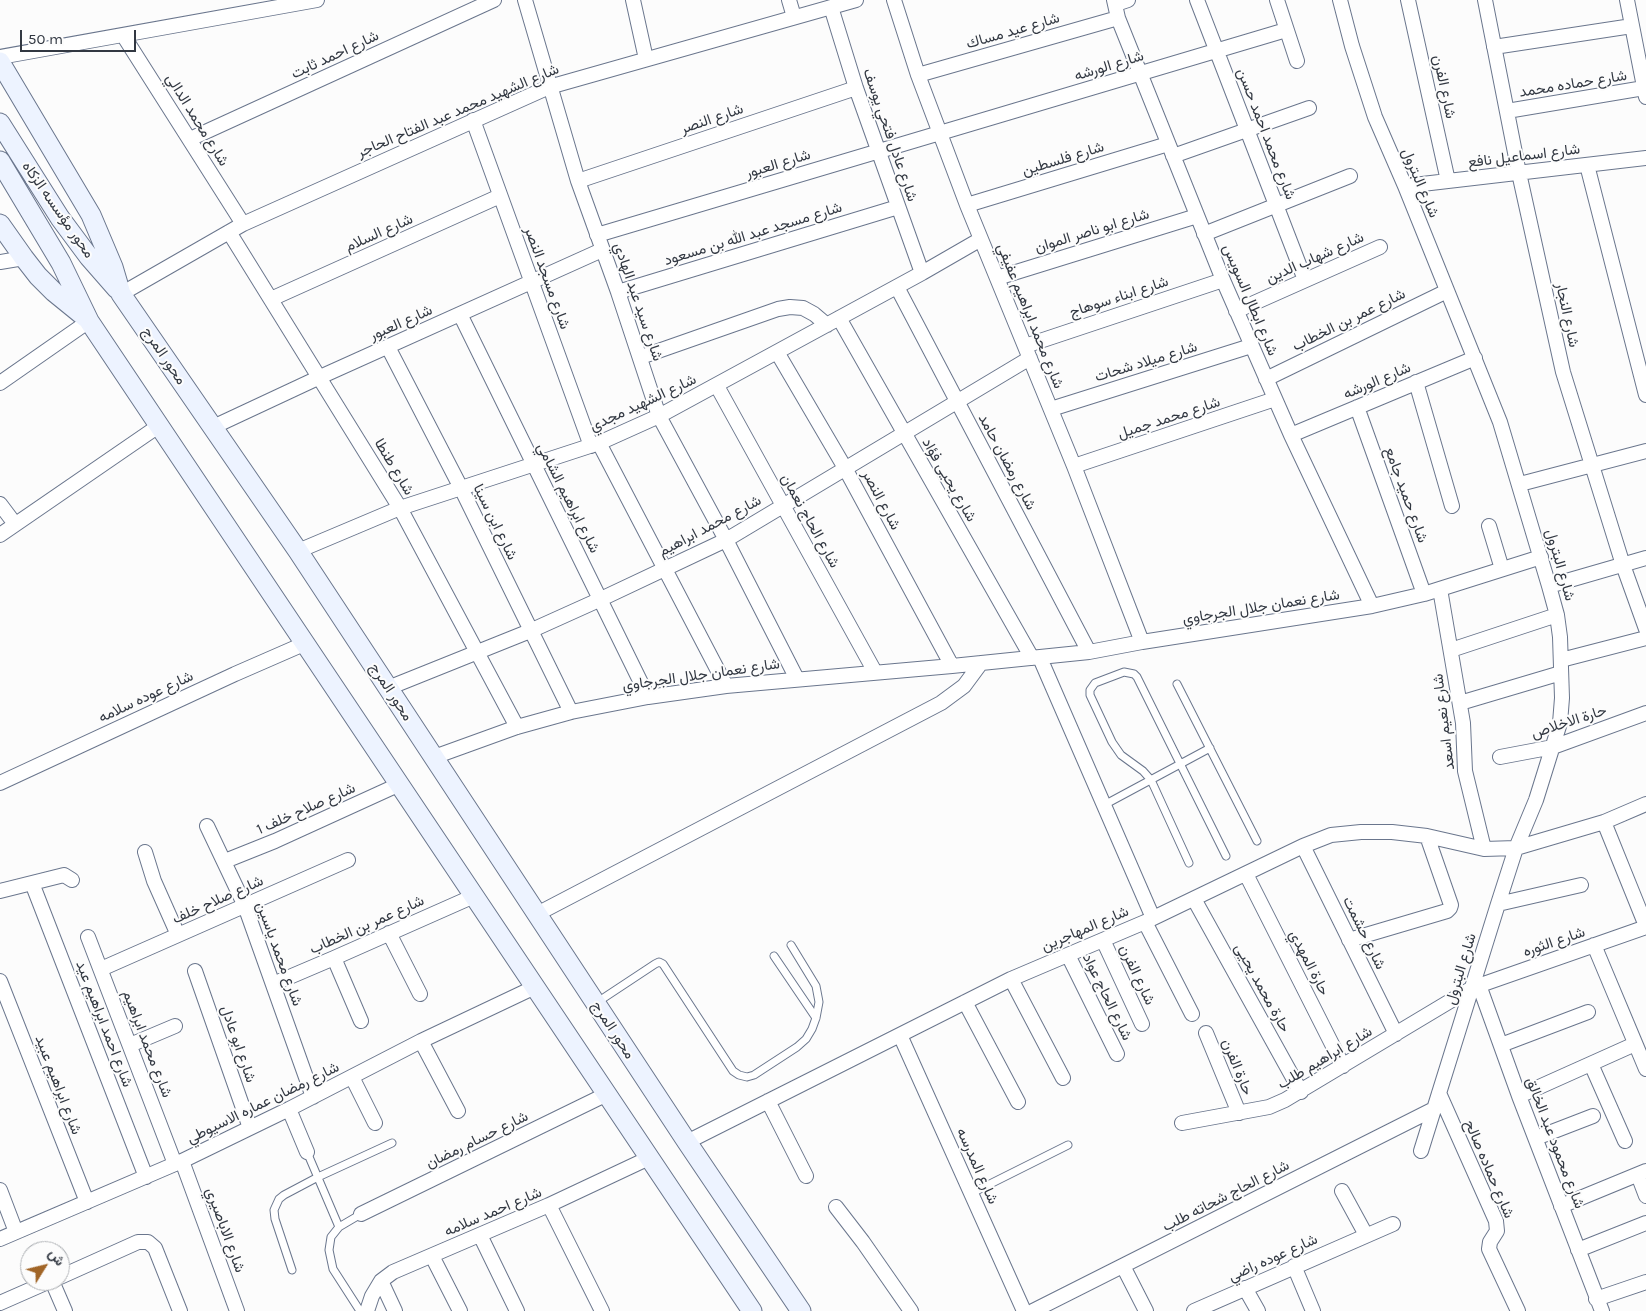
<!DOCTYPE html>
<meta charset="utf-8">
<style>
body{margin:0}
#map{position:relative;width:1646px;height:1311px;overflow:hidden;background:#fcfcfc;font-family:Karla,Vazirmatn,sans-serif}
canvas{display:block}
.north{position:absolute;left:20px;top:1241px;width:50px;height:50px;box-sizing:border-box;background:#fcfcfc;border:1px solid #abaeb2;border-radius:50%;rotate:54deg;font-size:14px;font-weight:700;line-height:20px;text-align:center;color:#323842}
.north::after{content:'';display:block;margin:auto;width:18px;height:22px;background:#a16527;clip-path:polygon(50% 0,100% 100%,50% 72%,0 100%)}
.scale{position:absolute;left:20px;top:30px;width:116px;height:22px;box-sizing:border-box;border:2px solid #323842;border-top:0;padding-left:6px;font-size:15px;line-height:18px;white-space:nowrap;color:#323842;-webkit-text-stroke:4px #fcfcfc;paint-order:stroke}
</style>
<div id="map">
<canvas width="1646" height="1311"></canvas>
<div class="north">ش</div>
<div class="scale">50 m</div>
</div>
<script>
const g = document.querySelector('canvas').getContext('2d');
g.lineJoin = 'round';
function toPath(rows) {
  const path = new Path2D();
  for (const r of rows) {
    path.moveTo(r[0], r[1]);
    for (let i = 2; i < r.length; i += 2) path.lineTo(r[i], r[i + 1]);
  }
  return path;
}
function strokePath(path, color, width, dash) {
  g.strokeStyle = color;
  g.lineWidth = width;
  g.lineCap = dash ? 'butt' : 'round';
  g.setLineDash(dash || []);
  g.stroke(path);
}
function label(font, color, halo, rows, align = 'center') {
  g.font = font + ' Karla,Vazirmatn,sans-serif';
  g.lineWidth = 4;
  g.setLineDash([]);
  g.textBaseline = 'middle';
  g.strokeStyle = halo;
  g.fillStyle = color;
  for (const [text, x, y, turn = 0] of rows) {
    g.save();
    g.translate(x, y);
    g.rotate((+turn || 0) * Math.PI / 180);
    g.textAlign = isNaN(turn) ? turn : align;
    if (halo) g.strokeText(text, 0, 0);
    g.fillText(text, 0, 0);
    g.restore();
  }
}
const lane = toPath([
 [1177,684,1257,841],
 [1104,805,1210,748],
 [1189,863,1151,780,1143,771,1121,755,1112,742,1090,695,1090,690,1095,683,1124,672,1134,674,1137,677,1226,856],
 [774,956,816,1018],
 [596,1003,655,964,659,962,663,964,733,1071,739,1075,747,1077,754,1075,797,1047,806,1039,812,1029,816,1018,819,1002,816,986,791,945],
 [307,1152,339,1227],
 [972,1193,1068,1145],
 [292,1270,275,1219,274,1210,279,1199,284,1195,318,1177,392,1143],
 [360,1311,333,1269,329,1250,331,1237,339,1227,361,1214]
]);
const street = toPath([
 [525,0,578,181,618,292,659,416,726,540,797,679],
 [633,0,646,59],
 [789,0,794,17],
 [894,0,918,75,967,205,1074,466,1142,642],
 [1114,0,1118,18,1223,280,1291,435,1372,606],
 [1197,0,1305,280],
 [1277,0,1297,61],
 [1340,0,1352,46,1375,117,1405,186,1500,422,1549,586,1557,615,1560,637,1562,698,1560,723,1536,800,1516,848,1498,904,1421,1151],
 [1408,0,1448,181],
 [1485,0,1519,173,1563,372,1623,565,1646,629],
 [1627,0,1646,97],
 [1116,4,1128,0],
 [831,7,856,88,922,273],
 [123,35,243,224],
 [1494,47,1632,26],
 [0,57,317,0],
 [918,75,1118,18],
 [1507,111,1644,88],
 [473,120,591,446],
 [190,139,494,0],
 [1173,156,1309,108],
 [1587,165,1646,395],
 [578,181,856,88],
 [1405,186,1646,158],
 [967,205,1168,144],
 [229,232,400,508,517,727],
 [1204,234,1350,176],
 [597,235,1286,30],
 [0,262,24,258],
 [997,278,1197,216],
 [897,287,1089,652],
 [618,292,898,207],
 [121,294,243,224,549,87,856,0],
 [271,299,500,196],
 [1236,311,1380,247],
 [460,314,648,697],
 [839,318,1032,658],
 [1025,346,1223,280],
 [388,347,461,488,571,712],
 [777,352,845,468,952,666],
 [641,357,778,309,790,307,803,308,814,314,827,325],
 [1266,379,1447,291],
 [1416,382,1452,506],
 [0,383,89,321],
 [717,386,875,672],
 [1357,407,1424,594],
 [1051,409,1251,346],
 [213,427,320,377,602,250],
 [1291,435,1475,358],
 [599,443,726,686],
 [1074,466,1275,399],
 [1520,484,1646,451],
 [0,504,15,524],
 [1489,526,1502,569],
 [0,535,160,425],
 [298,551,400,508,599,443,659,416,922,273,981,239],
 [1549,586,1646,558],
 [1440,589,1463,723,1465,771,1484,849],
 [1451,650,1557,615],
 [1040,658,1153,918],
 [1561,660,1646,638],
 [388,688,530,631,601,599,726,540,1030,358],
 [1460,703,1561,673],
 [434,757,517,727,571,712,648,697,726,686,952,666,1089,652,1142,642,1372,606,1424,594,1541,557],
 [1500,757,1553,747,1646,713],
 [0,783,235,674,306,643],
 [1604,822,1646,926],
 [207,826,245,906,313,1097],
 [1303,846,1396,1034],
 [145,852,154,881,178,935],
 [225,861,275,841,400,784],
 [1246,874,1343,1066],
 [32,883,146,1177],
 [0,891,64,875,72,880],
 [1194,899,1301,1092],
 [1498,904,1581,885],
 [537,914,941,703,964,686,981,663],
 [1145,922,1192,1014],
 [389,933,420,994],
 [88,937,175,1164],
 [1103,940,1142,1024],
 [1349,940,1447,911,1450,908,1451,905,1427,836],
 [1594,945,1646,1069],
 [1068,955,1117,1054],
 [334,958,361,1021],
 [101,969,348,860],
 [195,971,250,1128],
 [1011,979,1063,1078],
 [0,981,87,1202],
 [273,984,334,958,474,896],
 [1479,985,1519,1096,1602,1311],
 [965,1002,1018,1102],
 [1206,1033,1239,1113],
 [900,1035,1024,1311],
 [421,1041,458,1111],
 [130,1045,175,1026],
 [1501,1045,1588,1012],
 [1591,1064,1625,1141],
 [352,1077,375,1123],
 [1439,1093,1496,1221,1497,1231,1490,1242,1489,1249,1518,1311],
 [1519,1096,1635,1044],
 [768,1101,806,1176],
 [289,1109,307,1152],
 [1182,1123,1269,1107,1285,1100,1472,988,1646,927],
 [1536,1138,1593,1116],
 [687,1142,1011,979,1145,922,1303,846,1331,835,1361,832,1392,832,1427,836,1484,849,1516,848,1604,822,1646,804],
 [182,1161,237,1311],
 [1638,1175,1646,1196],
 [0,1190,16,1232],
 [1342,1191,1366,1235],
 [549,1205,602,1311],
 [1561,1206,1646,1171],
 [836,1207,863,1242,911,1311],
 [361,1214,607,1094],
 [480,1235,517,1311],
 [0,1239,182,1161,289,1109,421,1041,535,987],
 [1578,1250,1646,1223],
 [432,1256,460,1311],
 [1123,1266,1146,1311],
 [1294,1266,1313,1311],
 [60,1277,138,1242,148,1242,155,1248,180,1311],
 [52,1281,65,1311],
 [381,1281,395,1311],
 [1245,1288,1258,1311],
 [1596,1299,1646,1282],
 [0,1303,50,1281],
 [367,1311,372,1296,381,1281,393,1272,549,1205,649,1158],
 [1033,1311,1434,1109],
 [1194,1311,1393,1224]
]);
const secondary = toPath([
 [0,62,91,215,113,267,121,294,298,551,687,1142,801,1311],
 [0,123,60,218,89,257,117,289],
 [0,161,61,263,89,321,752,1311],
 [0,224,24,258,38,276,54,292,86,318]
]);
const streetNames = [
 ["شارع عيد مساك",1013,31,-16],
 ["شارع احمد ثابت",335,55,-25],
 ["شارع الورشه",1109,66,-17],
 ["شارع حماده محمد",1573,84,-9],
 ["شارع الفرن",1444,87,78],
 ["شارع الشهيد محمد عبد الفتاح الحاجر",458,111,-23],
 ["شارع النصر",712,119,-19],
 ["شارع محمد الدالي",197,120,58],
 ["شارع محمد احمد حسن",1266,134,69],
 ["شارع عادل فتحي يوسف",890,135,71],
 ["شارع اسماعيل نافع",1524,156,-7],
 ["شارع فلسطين",1063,159,-17],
 ["شارع العبور",778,164,-17],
 ["شارع البترول",1420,183,67],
 ["محور مؤسسه الزكاه",58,210,55],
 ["شارع ابو ناصر الموان",1092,231,-17],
 ["شارع السلام",379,233,-24],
 ["شارع مسجد عبد الله بن مسعود",753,234,-17],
 ["شارع شهاب الدين",1315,258,-24],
 ["شارع مسجد النصر",547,278,70],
 ["شارع ابناء سوهاج",1119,297,-18],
 ["شارع ابطال السويس",1250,300,67],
 ["شارع سيد عبد الهادي",638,302,71],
 ["شارع النجار",1567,315,78],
 ["شارع محمد ابراهيم عفيفي",1030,316,68],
 ["شارع عمر بن الخطاب",1349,320,-26],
 ["شارع العبور",401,323,-24],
 ["محور المرج",164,356,56],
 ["شارع ميلاد شحات",1146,362,-17],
 ["شارع الورشه",1377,381,-23],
 ["شارع الشهيد مجدي",643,403,-25],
 ["شارع محمد جميل",1169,418,-18],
 ["شارع رمضان حامد",1007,462,62],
 ["شارع طنطا",394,467,59],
 ["شارع يحيى فؤاد",949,480,60],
 ["شارع حميد جامع",1406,495,70],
 ["شارع ابراهيم الشامي",568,498,63],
 ["شارع النصر",881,500,62],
 ["شارع الحاج نعمان",810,521,61],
 ["شارع ابن سينا",495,522,64],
 ["شارع محمد ابراهيم",710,526,-28],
 ["شارع البترول",1560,565,74],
 ["شارع نعمان جلال الجرجاوي",1261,607,-9],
 ["شارع نعمان جلال الجرجاوي",701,675,-8],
 ["محور المرج",391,692,57],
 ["شارع عوده سلامه",146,697,-25],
 ["شارع نعيم اسعد",1444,722,-97],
 ["حارة الاخلاص",1569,722,-18],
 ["شارع صلاح خلف 1",306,809,-24],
 ["شارع صلاح خلف",218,900,-24],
 ["شارع عمر بن الخطاب",367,925,-24],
 ["شارع المهاجرين",1085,929,-23],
 ["شارع حشمت",1364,933,64],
 ["شارع الثوره",1554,942,-19],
 ["شارع محمد ياسين",279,954,70],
 ["حارة المهدي",1309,963,63],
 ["شارع البترول",1461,969,-73],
 ["شارع الفرن",1137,975,65],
 ["حارة محمد يحيى",1262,988,61],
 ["شارع الحاج عواد",1107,997,64],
 ["شارع احمد ابراهيم عيد",104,1024,69],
 ["محور المرج",613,1030,57],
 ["شارع محمد ابراهيم",147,1044,69],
 ["شارع ابو عادل",238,1044,71],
 ["شارع ابراهيم طلب",1325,1058,-31],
 ["حارة الفرن",1237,1067,68],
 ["شارع ابراهيم عبيد",58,1085,69],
 ["شارع رمضان عماره الاسيوطي",263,1103,-26],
 ["شارع حسام رمضان",477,1140,-26],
 ["شارع محمود عبد الخالق",1555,1143,69],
 ["شارع المدرسه",977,1166,66],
 ["شارع حماده صالح",1489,1169,67],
 ["شارع الحاج شحاته طلب",1226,1196,-27],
 ["شارع احمد سلامه",493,1212,-23],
 ["شارع الاباصيري",225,1230,70],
 ["شارع عوده راضي",1273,1258,-24]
];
strokePath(lane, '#6a768d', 9);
strokePath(street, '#6a768d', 16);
strokePath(secondary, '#6a768d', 21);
strokePath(lane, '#fff', 7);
strokePath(street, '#fff', 14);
strokePath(secondary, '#edf3ff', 19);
label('15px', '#323842', '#fcfcfc', streetNames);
</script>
